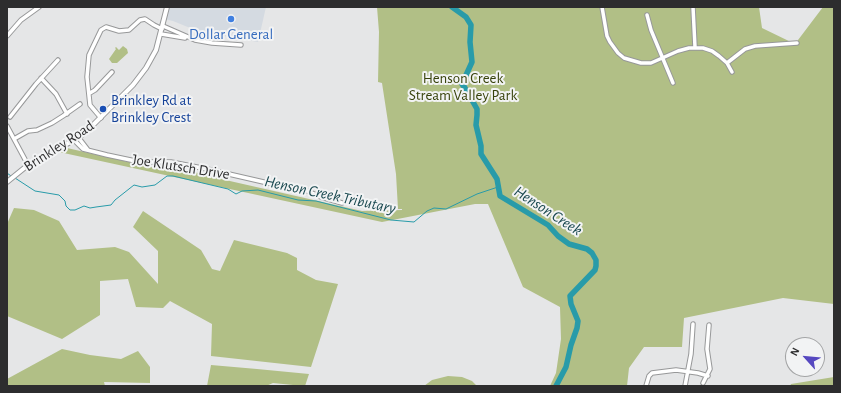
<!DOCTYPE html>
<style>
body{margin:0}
#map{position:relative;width:841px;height:393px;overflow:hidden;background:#e5e6e7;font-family:"Alegreya Sans",sans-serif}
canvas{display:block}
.frame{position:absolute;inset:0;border:8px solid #2d2d2e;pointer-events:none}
.north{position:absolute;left:785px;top:337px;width:40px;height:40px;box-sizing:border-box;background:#f2f3f4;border:1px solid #a3a4a5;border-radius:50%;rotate:297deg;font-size:11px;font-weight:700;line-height:16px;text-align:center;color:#2d2d2e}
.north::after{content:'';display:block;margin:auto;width:14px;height:18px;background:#5648c0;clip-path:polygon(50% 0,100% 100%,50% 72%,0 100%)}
</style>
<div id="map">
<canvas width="841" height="393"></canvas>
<div class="frame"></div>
<div class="north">N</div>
</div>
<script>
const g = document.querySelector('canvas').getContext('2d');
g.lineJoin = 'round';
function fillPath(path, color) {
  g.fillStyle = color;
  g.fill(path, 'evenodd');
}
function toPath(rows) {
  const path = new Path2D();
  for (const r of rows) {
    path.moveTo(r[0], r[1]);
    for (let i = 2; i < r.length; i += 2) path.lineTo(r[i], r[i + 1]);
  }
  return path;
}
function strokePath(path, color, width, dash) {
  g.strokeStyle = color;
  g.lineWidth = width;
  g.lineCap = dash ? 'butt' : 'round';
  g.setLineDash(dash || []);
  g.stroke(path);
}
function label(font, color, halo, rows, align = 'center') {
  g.font = font + ' "Alegreya Sans",sans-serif';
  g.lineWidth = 4;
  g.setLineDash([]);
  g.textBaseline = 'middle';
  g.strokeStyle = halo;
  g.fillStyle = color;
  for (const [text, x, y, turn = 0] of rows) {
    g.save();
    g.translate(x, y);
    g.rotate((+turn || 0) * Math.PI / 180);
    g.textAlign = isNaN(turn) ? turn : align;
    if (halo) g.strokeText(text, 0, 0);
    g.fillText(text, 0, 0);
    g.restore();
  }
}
const built = toPath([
 [167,7,266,7,258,42,200,32,173,21,164,19]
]);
const green = toPath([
 [377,7,759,7,762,28,795,44,823,7,834,7,834,304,783,298,684,318,682,347,644,347,629,368,627,386,550,386,556,373,561,339,560,307,523,287,488,204,475,204,382,222,59,152,67,148,155,168,164,164,221,179,362,211,402,210,402,209,398,209,396,174,382,83,378,82,379,32],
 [123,46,127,49,128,53,117,63,112,63,109,59,116,49,115,48,116,47,119,50],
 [14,208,34,210,59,221,77,250,115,247,129,252,158,284,158,251,133,227,143,211,201,250,212,269,220,271,234,240,287,253,297,258,297,270,316,280,338,284,311,367,211,356,212,324,170,301,163,308,136,307,128,279,100,281,100,315,62,339,7,316,7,224],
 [62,349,90,355,121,359,138,351,150,367,150,383,104,382,105,386,7,386,7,379],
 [211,365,257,369,309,374,305,386,293,386,293,385,273,383,266,386,207,386],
 [448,376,462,377,472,381,477,386,424,386,432,380],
 [834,377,834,386,790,386,791,384]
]);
const stream = toPath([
 [7,173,11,176],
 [15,178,35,191,59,195,65,201,66,206,70,210,75,210,84,206,90,208,96,207,111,205,115,200,134,185,142,187,155,185,167,176,173,176,228,189,236,194,242,191,258,190,298,200,316,201,391,220,414,222,427,211,434,208,446,209,477,194,498,187]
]);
const river = toPath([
 [452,7,466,17,471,25,470,42,472,62,462,84,465,88,477,109,477,115,476,125,481,146,481,154,497,179,500,196,548,225,558,236,569,244,587,249,592,253,596,260,596,266,595,270,570,296,571,304,578,321,577,328,571,345,566,367,556,386]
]);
const minor = toPath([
 [602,7,607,36,610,42,618,53,624,58,641,63,651,63,678,51,689,48,703,48,712,51,719,56,727,63,732,72],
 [693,7,695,47],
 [647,15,651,30,673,83],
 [163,26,195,40,212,43,241,45],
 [161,34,185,38],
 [7,36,21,20,39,7],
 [727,63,745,49,755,46,797,43],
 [41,78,56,94,67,114],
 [90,93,95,90,112,72],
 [10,117,36,84,58,60],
 [101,118,90,105,87,77,89,55,101,30,106,27,119,31,129,30,140,20,145,19,154,25,162,29],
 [7,126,28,165],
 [78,137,88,150],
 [14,139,28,131,37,130,52,123,63,116,80,104],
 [74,140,83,149,107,155,140,162,171,162,207,169,281,186,303,189,321,197,342,203],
 [703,383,710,369,707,349,709,325],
 [646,386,649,376,652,373,676,370,698,373,708,376],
 [685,386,691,354,693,324]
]);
const major = toPath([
 [7,182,28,165,74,140,86,132,133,85,146,68,156,50,167,7]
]);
const markers = [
 [231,19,4,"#3f7fe0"],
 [103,109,4,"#1a4fb4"]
];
const shopNames = [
 ["Dollar General",231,34]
];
const parkNames = [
 ["Henson Creek",463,78],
 ["Stream Valley Park",463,95]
];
const transitNames = [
 ["Brinkley Rd at",111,100],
 ["Brinkley Crest",111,117]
];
const streetNames = [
 ["Brinkley Road",59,146,-33],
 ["Joe Klutsch Drive",181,167,9]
];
const waterNames = [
 ["Henson Creek Tributary",330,195,12],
 ["Henson Creek",548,211,33]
];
fillPath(built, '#d4dae1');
fillPath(green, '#b1bf86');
strokePath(stream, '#289ba9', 1);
strokePath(river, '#289ba9', 5.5);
strokePath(minor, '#979899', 5.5);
strokePath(major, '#979899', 6);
strokePath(minor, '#fff', 3.5);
strokePath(major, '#fff', 4);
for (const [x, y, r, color] of markers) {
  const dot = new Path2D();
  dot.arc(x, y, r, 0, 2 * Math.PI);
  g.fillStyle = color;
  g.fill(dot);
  strokePath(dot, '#f2f3f4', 1.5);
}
label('15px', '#366cbe', '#f2f3f4', shopNames);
label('15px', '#38430b', '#f2f3f4', parkNames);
label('15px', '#164399', '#f2f3f4', transitNames, 'left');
label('15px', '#2d2d2e', '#f2f3f4', streetNames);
label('italic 16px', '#1a4950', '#f2f3f4', waterNames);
</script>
